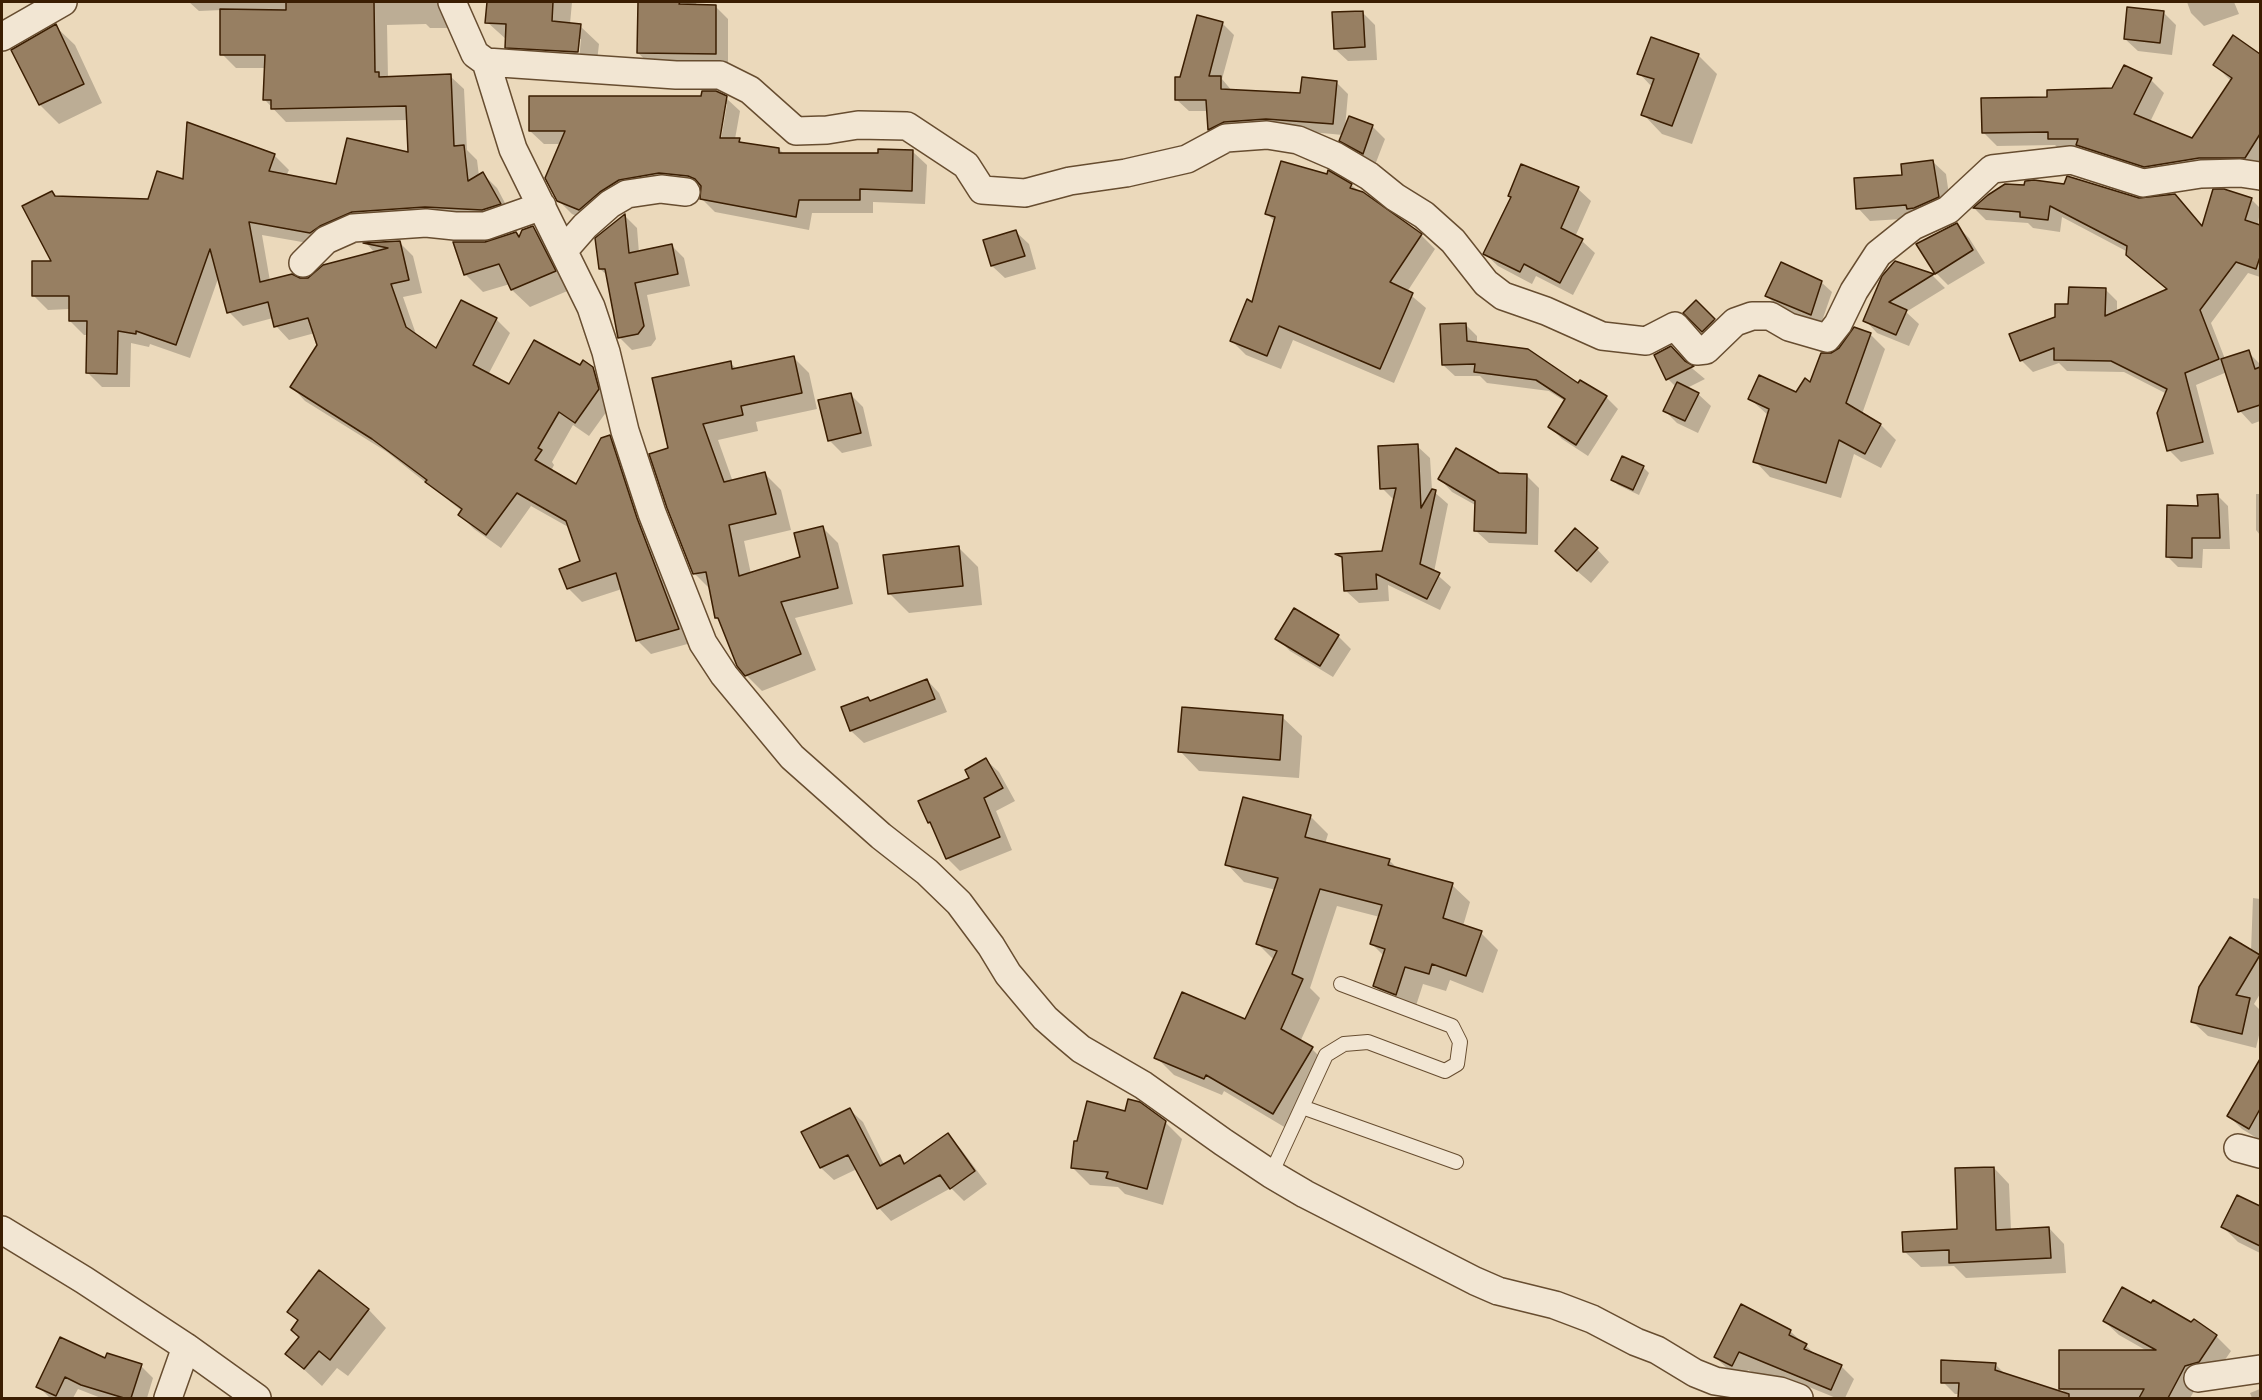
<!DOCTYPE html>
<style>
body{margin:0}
#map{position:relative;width:2262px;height:1400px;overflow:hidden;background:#ebd9bb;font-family:"IM FELL English",serif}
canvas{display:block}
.frame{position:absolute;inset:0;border:3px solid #3b1e02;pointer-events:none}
</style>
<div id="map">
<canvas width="2262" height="1400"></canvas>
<div class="frame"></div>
</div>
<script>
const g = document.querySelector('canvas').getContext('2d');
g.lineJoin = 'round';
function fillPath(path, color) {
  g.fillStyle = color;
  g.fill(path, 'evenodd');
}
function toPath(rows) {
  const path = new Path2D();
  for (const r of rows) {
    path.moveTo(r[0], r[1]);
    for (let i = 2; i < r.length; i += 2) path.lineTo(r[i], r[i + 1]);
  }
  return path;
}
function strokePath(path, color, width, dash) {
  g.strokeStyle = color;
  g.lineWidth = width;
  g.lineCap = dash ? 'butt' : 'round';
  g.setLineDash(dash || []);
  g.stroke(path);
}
const shadow = toPath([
 [189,2,455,2,453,28,430,28,426,24,387,25,388,78,450,76,464,89,467,150,477,160,479,176,483,174,497,188,513,218,440,221,325,246,262,235,270,281,308,279,375,253,367,244,399,242,413,256,422,293,403,297,417,337,436,350,462,302,497,320,510,333,488,375,509,386,580,367,592,368,607,382,612,404,589,436,573,425,552,462,554,465,551,471,577,486,609,437,623,451,691,643,651,654,637,640,622,589,582,602,568,588,582,561,570,528,531,506,501,548,474,529,460,515,462,511,387,452,305,401,292,387,319,345,315,333,289,340,276,326,273,318,243,326,229,312,219,276,190,358,150,344,149,347,131,343,130,387,102,387,88,373,88,335,84,335,70,321,70,309,48,310,34,296,53,262,57,198,149,200,184,181,188,124,275,156,289,170,286,176,337,186,409,154,408,120,286,122,265,100,266,68,236,68,222,54,222,10,199,11],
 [488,2,572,2,570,24,580,26,599,44,596,70,525,65,507,47,507,40,487,22],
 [578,39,581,39,579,60,576,60],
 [639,2,697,2,695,6,715,6,728,19,728,66,651,65,638,53],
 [2187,2,2234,2,2239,14,2204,26,2191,13],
 [1362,12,1375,25,1377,60,1348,61,1335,49],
 [2163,12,2176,25,2172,55,2138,51,2125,39],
 [1222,23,1234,35,1222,79,1232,91,1302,94,1336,82,1348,94,1345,128,1372,126,1385,139,1375,165,1354,153,1341,140,1343,135,1300,131,1221,140,1210,129,1208,111,1189,111,1177,100,1181,78],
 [55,26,75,45,102,103,59,124,40,105],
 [2233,38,2260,58,2260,167,2159,180,2063,152,2055,145,1997,146,1983,132,2049,98,2113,89,2151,80,2164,93,2150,122,2193,139,2231,81,2215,65],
 [1698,55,1717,74,1692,144,1662,134,1643,114,1652,87,1639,73],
 [726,98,740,111,735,139,739,140,744,144,779,149,784,154,879,154,913,152,927,165,925,204,873,202,873,213,812,213,809,230,715,212,701,198,702,191,677,186,593,223,572,214,558,200,561,144,544,144,530,131],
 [724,104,727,104,720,145,717,145],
 [1933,162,1946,174,1951,209,1917,218,1870,221,1858,208,1904,176],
 [1351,185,1421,235,1435,249,1407,292,1426,308,1394,383,1293,340,1281,369,1246,355,1232,341,1253,304,1275,222,1267,214],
 [1578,189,1591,201,1575,237,1582,241,1595,253,1573,295,1536,276,1532,284,1498,266,1485,254],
 [1988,196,2139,200,2174,196,2203,228,2251,199,2260,208,2258,226,2260,227,2260,277,2248,273,2211,323,2225,359,2248,352,2260,364,2260,421,2252,424,2240,411,2227,372,2196,385,2214,454,2181,462,2169,450,2167,394,2124,372,2067,371,2059,363,2033,372,2021,360,2056,318,2070,306,2105,289,2117,301,2117,312,2169,290,2128,252,2062,217,2060,232,2033,228,2028,223,1986,220,1975,209],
 [625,216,637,228,639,253,672,246,684,258,690,286,647,295,656,339,651,346,632,350,619,337,608,276,600,269],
 [1956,225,1969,238,1985,263,1948,285,1936,273],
 [533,227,551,245,572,289,530,307,512,290,510,284,483,292,466,275,455,243,486,243,516,233,520,238],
 [1016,232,1029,244,1036,269,1005,278,992,266],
 [1895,263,1933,276,1945,288,1906,312,1919,324,1909,346,1877,333,1865,320],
 [1821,282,1832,292,1821,324,1777,306,1767,296],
 [1696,302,1726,333,1715,344,1685,313],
 [1465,324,1477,336,1477,344,1578,385,1580,382,1606,397,1618,409,1588,456,1562,439,1550,427,1566,402,1549,391,1487,383,1480,376,1455,376,1443,365],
 [1870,334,1885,349,1862,414,1881,425,1896,440,1881,468,1854,454,1841,498,1770,477,1755,461,1769,416,1749,398,1797,394,1811,384,1832,355],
 [793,357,809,373,817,409,756,422,758,431,718,440,733,482,765,474,781,490,791,530,744,541,751,574,802,558,822,527,838,543,853,604,795,618,816,670,762,691,746,675,722,623,716,618,710,589,694,573,670,449,730,363,737,369],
 [1687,364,1705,379,1687,388,1698,394,1711,406,1698,433,1677,423,1664,410,1676,387,1668,379],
 [851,395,863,407,872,446,842,453,829,440],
 [1417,446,1430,458,1432,490,1448,504,1434,572,1451,587,1440,610,1388,585,1389,601,1359,603,1346,591,1343,560,1339,555,1383,552,1395,501,1382,488],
 [1643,467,1649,473,1639,495,1618,485,1612,479],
 [1526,475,1539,488,1538,545,1489,543,1476,531,1477,506,1452,492,1440,479],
 [2256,494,2260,494,2260,535,2256,530],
 [2217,495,2228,506,2230,549,2203,549,2202,568,2178,567,2167,556,2199,507],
 [958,547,978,567,982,605,909,613,890,594],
 [1597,549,1609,562,1591,583,1569,564],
 [1338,636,1351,649,1333,677,1290,651,1277,638],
 [927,680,939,693,947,712,864,743,851,731,868,698,872,702],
 [1282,717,1302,736,1299,778,1199,771,1180,751],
 [986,760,999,772,1015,801,996,811,1012,850,960,871,947,858,934,827,929,822,920,802,971,778],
 [1310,816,1328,834,1325,844,1389,860,1398,869,1452,885,1470,902,1463,926,1481,933,1498,950,1483,993,1450,980,1446,991,1423,984,1414,1012,1392,1004,1375,986,1384,956,1372,944,1380,917,1337,906,1310,988,1320,998,1300,1042,1312,1049,1329,1066,1291,1131,1224,1091,1222,1095,1174,1075,1156,1057,1245,1021,1274,960,1258,944,1276,890,1244,882,1227,864],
 [2253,898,2260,899,2260,994,2254,1004,2260,1010,2260,1031,2256,1048,2208,1036,2193,1022,2251,951],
 [2249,1082,2260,1089,2260,1140,2242,1129,2229,1116],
 [850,1110,863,1122,884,1165,899,1157,907,1164,948,1135,960,1148,987,1184,964,1201,951,1188,891,1221,879,1208,857,1169,834,1180,821,1168,803,1133],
 [1165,1122,1182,1139,1163,1205,1125,1194,1118,1187,1090,1185,1073,1168],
 [1994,1168,2009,1184,2011,1230,2049,1228,2064,1244,2066,1273,1966,1278,1954,1266,1921,1267,1905,1252,1959,1230],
 [2260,1205,2260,1253,2238,1242,2223,1227],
 [320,1272,369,1310,386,1328,348,1376,337,1368,322,1386,287,1354,300,1338,299,1322,289,1312],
 [2104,1321,2216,1336,2231,1351,2214,1376,2200,1381,2190,1398,2071,1398,2060,1388,2149,1352,2119,1335],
 [1790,1331,1817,1356,1841,1366,1854,1379,1845,1398,1836,1398,1782,1376,1790,1387,1776,1384,1748,1370,1745,1377,1728,1369,1715,1357],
 [106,1360,141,1366,153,1378,147,1398,101,1398,78,1389,73,1398,50,1398,38,1386],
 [1995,1364,2006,1375,2049,1389,2058,1398,1959,1398,1960,1394,1955,1394,1943,1382],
 [2260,1389,2260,1398,2252,1398,2250,1393]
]);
const building = toPath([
 [286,2,374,2,375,72,379,72,379,77,451,74,454,146,464,145,468,181,483,172,501,204,482,210,425,207,352,212,320,226,310,233,249,222,260,282,292,274,300,278,308,278,323,265,388,248,363,243,400,241,409,280,391,284,406,327,436,348,461,300,497,318,473,365,509,384,534,340,580,365,583,360,593,367,599,389,575,423,559,412,538,448,542,450,535,460,576,484,601,438,610,435,637,518,679,629,636,641,616,573,567,589,559,569,580,561,566,521,517,493,486,535,458,515,462,509,425,482,427,480,372,439,290,387,317,345,308,318,274,327,268,302,227,313,210,249,176,345,136,331,136,334,118,331,117,374,86,373,87,321,69,321,69,296,32,296,32,261,51,261,22,206,52,191,55,196,148,199,157,171,183,179,187,122,275,154,269,171,336,184,347,138,408,152,406,106,271,109,271,100,263,100,265,55,220,55,220,9,286,10,286,2],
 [487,2,553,2,552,21,581,24,578,52,505,48,506,24,485,23,487,2],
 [638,2,680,2,679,4,716,5,716,54,637,53,638,2],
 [2127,7,2164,11,2160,43,2124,39,2127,7],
 [1363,11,1365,47,1334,49,1332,12,1363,11],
 [1197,15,1223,22,1209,76,1221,76,1221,89,1300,93,1302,77,1337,81,1333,124,1266,119,1224,122,1208,130,1206,100,1175,100,1175,77,1180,77,1197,15],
 [56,24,84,84,39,105,11,50,56,24],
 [2233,35,2260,54,2260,134,2245,158,2199,158,2144,167,2076,145,2078,139,2048,139,2048,132,1982,133,1981,98,2047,97,2047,90,2112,88,2124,65,2152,78,2134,114,2192,138,2232,78,2213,65,2233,35],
 [1651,37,1699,54,1672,126,1641,115,1654,79,1637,74,1651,37],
 [702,91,716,91,727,96,720,138,740,138,739,142,779,148,779,153,878,153,878,149,913,150,912,191,860,189,860,200,799,200,796,217,700,199,701,186,695,179,688,176,659,173,619,180,600,192,579,210,557,201,545,178,565,131,529,131,529,96,701,96,702,91],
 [1349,116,1373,125,1363,154,1339,141,1349,116],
 [1933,160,1939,197,1914,208,1907,209,1906,205,1856,209,1854,178,1902,175,1901,164,1933,160],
 [1281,161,1327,174,1328,170,1352,184,1350,188,1363,192,1422,234,1390,282,1413,293,1380,369,1279,326,1267,356,1230,341,1247,299,1252,302,1275,217,1265,214,1281,161],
 [1521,164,1579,187,1561,228,1583,239,1560,283,1524,264,1520,272,1483,254,1511,197,1508,196,1521,164],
 [2067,176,2139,198,2175,194,2202,226,2213,189,2224,189,2252,198,2245,220,2260,225,2260,257,2256,269,2236,262,2200,310,2219,359,2185,373,2203,442,2167,451,2157,413,2167,389,2111,361,2054,360,2054,348,2020,361,2009,334,2055,317,2055,304,2068,304,2069,287,2106,288,2105,316,2167,289,2126,255,2127,246,2050,206,2048,220,2020,217,2020,212,1973,208,1988,195,2005,184,2024,185,2025,181,2034,180,2064,184,2067,176],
 [625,214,629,253,672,244,678,274,635,283,644,326,638,334,618,338,605,269,599,269,595,238,625,214],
 [1957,223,1973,250,1935,274,1916,244,1957,223],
 [533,226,556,271,511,290,499,264,464,275,453,242,485,242,516,232,519,237,522,230,533,226],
 [1016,230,1025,256,991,266,983,240,1016,230],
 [1895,261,1934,274,1889,302,1907,310,1896,335,1863,321,1882,276,1895,261],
 [1781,262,1822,281,1811,315,1765,296,1781,262],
 [1696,300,1715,319,1702,332,1683,313,1696,300],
 [1466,323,1467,341,1528,349,1578,383,1580,380,1607,396,1576,445,1548,427,1565,399,1536,380,1474,372,1475,364,1442,365,1440,324,1466,323],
 [1854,327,1871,333,1846,403,1881,424,1865,454,1839,440,1826,483,1753,462,1769,409,1748,399,1759,375,1796,392,1805,378,1810,382,1821,353,1831,353,1839,348,1854,327],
 [1671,346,1685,361,1694,366,1666,380,1654,355,1671,346],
 [2249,350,2255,369,2260,367,2260,405,2238,412,2221,359,2249,350],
 [794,356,802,393,741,406,743,415,703,424,724,482,765,472,776,514,729,525,739,576,800,557,794,533,823,526,838,588,781,602,801,654,745,676,737,666,718,618,715,618,706,572,693,574,667,508,649,454,668,448,652,378,731,361,732,369,794,356],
 [1677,382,1699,393,1685,421,1663,411,1677,382],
 [851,393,861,433,828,441,818,400,851,393],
 [1418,444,1421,508,1432,489,1436,490,1420,564,1440,573,1427,599,1376,574,1377,589,1344,591,1342,557,1335,554,1382,551,1396,488,1380,489,1378,446,1418,444],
 [1456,448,1499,473,1527,474,1526,533,1474,531,1475,501,1438,479,1456,448],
 [1622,456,1644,466,1633,490,1611,480,1622,456],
 [2218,494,2220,538,2192,538,2192,558,2166,557,2167,505,2198,506,2197,495,2218,494],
 [1575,528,1598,548,1577,571,1555,551,1575,528],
 [959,546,963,586,888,594,883,555,959,546],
 [1294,608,1339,635,1320,666,1275,639,1294,608],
 [927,679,935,699,850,731,841,707,868,697,870,701,927,679],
 [1182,707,1283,715,1280,760,1178,752,1182,707],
 [986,758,1003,788,984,798,1000,837,946,859,930,822,928,823,918,801,969,778,965,770,986,758],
 [1243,797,1311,815,1305,837,1390,859,1388,865,1453,883,1443,918,1482,931,1466,976,1432,964,1429,974,1405,967,1396,995,1373,986,1385,949,1370,944,1382,905,1320,889,1292,974,1303,979,1281,1029,1313,1047,1273,1114,1206,1075,1204,1079,1154,1058,1182,992,1245,1019,1277,951,1256,944,1278,878,1225,865,1243,797],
 [2230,937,2260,955,2236,995,2250,998,2242,1034,2191,1022,2199,987,2230,937],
 [2260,1059,2260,1109,2249,1129,2227,1116,2260,1059],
 [1128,1099,1140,1102,1166,1121,1147,1189,1106,1178,1108,1172,1071,1168,1074,1141,1077,1141,1087,1101,1125,1111,1128,1099],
 [850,1108,880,1166,900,1155,904,1164,948,1133,975,1171,950,1189,940,1175,877,1209,848,1155,820,1168,801,1132,850,1108],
 [1994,1167,1996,1230,2049,1227,2051,1258,1949,1263,1949,1250,1903,1252,1902,1232,1957,1229,1955,1168,1994,1167],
 [2237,1195,2260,1206,2260,1246,2221,1227,2237,1195],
 [319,1270,369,1309,330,1360,319,1351,304,1369,285,1354,299,1337,291,1330,298,1320,287,1312,319,1270],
 [2122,1287,2151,1303,2153,1300,2191,1322,2194,1319,2217,1335,2199,1362,2185,1366,2168,1398,2139,1398,2144,1389,2059,1389,2059,1350,2156,1350,2103,1321,2122,1287],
 [1741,1304,1791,1330,1789,1335,1807,1344,1804,1349,1842,1365,1831,1390,1739,1352,1732,1366,1714,1357,1741,1304],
 [60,1337,105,1358,107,1353,142,1364,131,1398,124,1398,81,1385,65,1377,56,1396,36,1387,60,1337],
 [1941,1360,1996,1363,1995,1370,2069,1394,2069,1398,1958,1398,1959,1383,1941,1383,1941,1360]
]);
const service = toPath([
 [1302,1107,1456,1162],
 [1271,1174,1326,1055,1344,1044,1368,1042,1445,1071,1457,1064,1460,1042,1452,1026,1341,984]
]);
const minor = toPath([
 [452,2,475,54,486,62,513,149,591,307,606,352,625,431,652,513,703,643,724,675,792,757,881,836,927,872,959,903,991,946,1008,974,1045,1018,1062,1033,1081,1049,1143,1085,1223,1142,1271,1174,1305,1194,1475,1281,1498,1291,1555,1305,1592,1319,1636,1342,1657,1350,1695,1373,1715,1381,1780,1391,1799,1398],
 [2,37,63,2],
 [486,62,676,75,720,75,750,90,796,131,827,130,858,125,907,126,966,165,982,190,1025,193,1070,181,1126,173,1187,159,1226,138,1267,135,1298,140,1335,156,1369,176,1395,197,1424,215,1453,241,1486,283,1503,296,1546,311,1602,336,1646,341,1675,326,1697,351,1706,350,1735,322,1752,316,1770,316,1789,327,1827,338,1838,324,1854,291,1878,254,1913,226,1948,210,1992,169,2071,160,2143,183,2201,174,2240,173,2260,176],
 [564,250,585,226,610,204,627,194,661,189,686,192],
 [303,263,326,240,353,228,426,223,455,226,485,226,542,206],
 [2238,1148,2260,1154],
 [2,1230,84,1280,186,1347,257,1398],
 [2198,1378,2260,1369],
 [168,1398,186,1347]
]);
fillPath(shadow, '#0003');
fillPath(building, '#977f62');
strokePath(building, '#3b1e02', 1.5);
strokePath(service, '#674d30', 16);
strokePath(minor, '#674d30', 30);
strokePath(service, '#f2e6d3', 14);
strokePath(minor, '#f2e6d3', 27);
</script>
